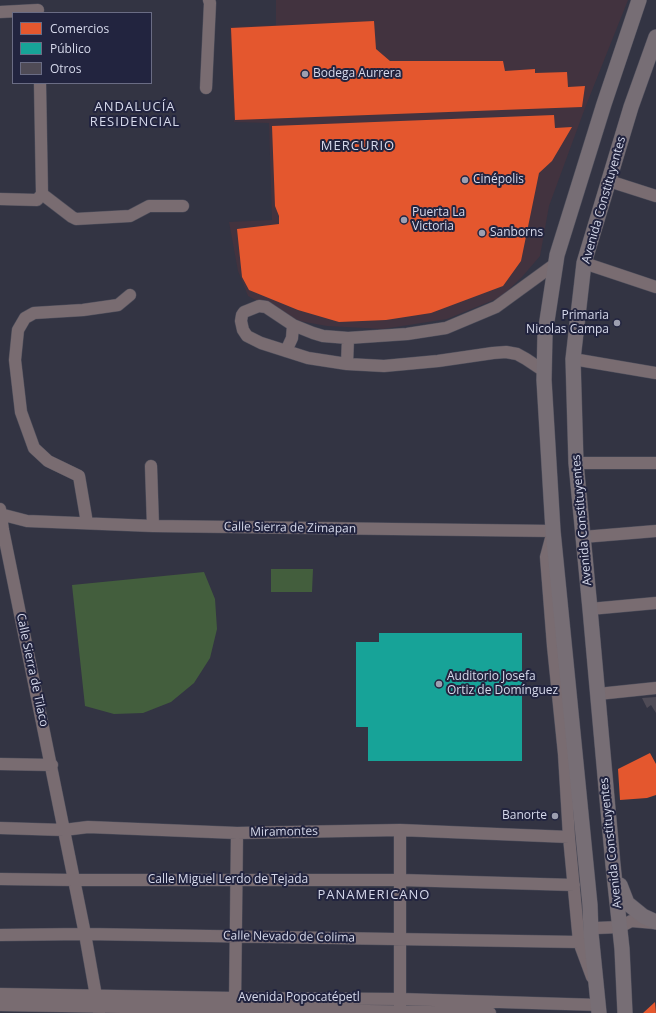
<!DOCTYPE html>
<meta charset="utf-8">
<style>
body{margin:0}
#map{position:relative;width:656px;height:1013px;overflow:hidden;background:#333443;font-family:"Open Sans",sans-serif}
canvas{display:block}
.legend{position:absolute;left:12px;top:12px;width:140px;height:72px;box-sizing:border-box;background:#22243f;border:1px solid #6a6c84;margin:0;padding:5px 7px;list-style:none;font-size:12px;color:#d6d9eb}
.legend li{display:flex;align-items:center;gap:8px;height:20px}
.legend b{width:20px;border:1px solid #6a6c84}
</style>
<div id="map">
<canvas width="656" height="1013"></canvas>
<ul class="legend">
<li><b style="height:11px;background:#e4572e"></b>Comercios</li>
<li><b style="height:11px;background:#17a398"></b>Público</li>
<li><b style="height:11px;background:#4f4b56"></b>Otros</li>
</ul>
</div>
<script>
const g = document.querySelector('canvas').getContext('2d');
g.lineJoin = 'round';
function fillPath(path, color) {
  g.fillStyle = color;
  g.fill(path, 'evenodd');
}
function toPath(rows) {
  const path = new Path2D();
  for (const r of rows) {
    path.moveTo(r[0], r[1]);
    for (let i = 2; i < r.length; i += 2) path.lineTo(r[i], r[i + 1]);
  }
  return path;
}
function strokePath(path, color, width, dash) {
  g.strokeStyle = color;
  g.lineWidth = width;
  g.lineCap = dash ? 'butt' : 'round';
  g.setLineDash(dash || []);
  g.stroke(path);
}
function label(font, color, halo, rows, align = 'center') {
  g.font = font + ' "Open Sans",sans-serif';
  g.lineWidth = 4;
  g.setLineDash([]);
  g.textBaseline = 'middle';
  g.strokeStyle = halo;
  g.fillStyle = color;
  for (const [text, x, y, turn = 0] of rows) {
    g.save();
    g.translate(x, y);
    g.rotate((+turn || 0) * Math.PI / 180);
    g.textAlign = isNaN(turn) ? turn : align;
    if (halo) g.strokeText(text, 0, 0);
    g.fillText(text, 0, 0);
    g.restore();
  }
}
const commercial = toPath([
 [276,0,628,0,585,108,549,206,540,256,522,277,501,297,447,319,383,329,327,326,294,320,248,296,238,271,229,222,272,220,269,123,234,122,230,27,276,25]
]);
const green = toPath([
 [271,569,313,569,312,592,271,592],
 [204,572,215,599,217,629,210,658,194,683,171,702,143,713,114,714,85,706,72,585]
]);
const shops = toPath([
 [374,21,376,49,390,61,503,61,505,71,535,69,535,73,567,72,568,87,585,86,582,107,235,120,231,28],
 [554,115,555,128,572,127,552,161,539,173,521,261,503,286,431,313,386,320,339,322,298,310,249,290,242,277,237,229,279,224,279,216,275,206,272,126],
 [650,753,656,764,656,795,647,798,620,800,618,769],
 [655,1002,656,1013,643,1013]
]);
const public = toPath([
 [379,633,522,633,522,761,368,761,368,727,356,727,356,642,379,642]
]);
const building = toPath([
 [656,697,656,713,651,705,647,708,642,698]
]);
const minor = toPath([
 [0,12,38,10],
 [40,83,42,194],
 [206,88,210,3,209,0],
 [609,181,656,196],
 [42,194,72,217,76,219,130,216,149,206,183,206],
 [0,199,37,200,42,194],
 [584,263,656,287],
 [286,351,292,338,293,325],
 [573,359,656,373],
 [347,364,348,338],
 [544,371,526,359,517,354,506,352,493,353,438,361,384,366,347,364,308,358,261,343,247,336,243,330,241,321,242,315,244,312,259,306,266,307,293,325,313,333,323,336,348,338,407,334,446,328,496,307,555,264],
 [576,463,656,463],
 [151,466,153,526],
 [0,509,3,530,85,934,99,1013],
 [0,514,27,521,153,526,553,531,546,557,553,646,564,754,569,837,579,942,592,977],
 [87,523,79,476,48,461,34,448,21,412,15,360,18,330,25,318,34,313,83,310,118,305,130,295],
 [583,537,656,531],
 [590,609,656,603],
 [598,694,656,688],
 [0,764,52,765],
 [0,828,64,830,88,827,237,833,400,830,569,837],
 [400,830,400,1007],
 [0,879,74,880,401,880,574,885],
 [0,935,85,934,579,942],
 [586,937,596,928,620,927,631,921,655,923],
 [0,994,235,998,400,999,599,1005],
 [0,1005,490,1013],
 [235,1005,237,833]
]);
const major = toPath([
 [620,885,627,903,643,916,656,922],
 [599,1013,591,933,590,905,553,531,544,380,545,334,557,255,604,104,639,0],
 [625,1013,622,949,613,865,590,609,576,463,573,359,584,263,631,107,656,37]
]);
const markers = [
 [305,74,4,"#9d9fb0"],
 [465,180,4,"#9d9fb0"],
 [404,220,4,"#9d9fb0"],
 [482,233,4,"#9d9fb0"],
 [617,323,4,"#9d9fb0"],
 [439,684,4,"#9d9fb0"],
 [555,816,4,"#9d9fb0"]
];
const poiNames = [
 ["Bodega Aurrera",313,74],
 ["Cinépolis",473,180],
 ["Puerta La",412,213],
 ["Victoria",412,227],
 ["Sanborns",490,233],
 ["Primaria",609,316,"right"],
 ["Nicolas Campa",609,330,"right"],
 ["Auditorio Josefa",447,677],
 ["Ortiz de Domínguez",447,691],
 ["Banorte",547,816,"right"]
];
const streetNames = [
 ["Avenida Constituyentes",604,200,-74],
 ["Avenida Constituyentes",582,520,-95],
 ["Calle Sierra de Zimapan",290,528,1],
 ["Calle Sierra de Tilaco",32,670,78],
 ["Miramontes",284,832,-1],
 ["Avenida Constituyentes",611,843,-96],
 ["Calle Miguel Lerdo de Tejada",228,880],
 ["Calle Nevado de Colima",289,937,1],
 ["Avenida Popocatépetl",299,998]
];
const neighbourhoodNames = [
 ["ANDALUCÍA",135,107],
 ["RESIDENCIAL",135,122],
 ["MERCURIO",358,146],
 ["PANAMERICANO",374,895]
];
fillPath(commercial, '#42333f');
fillPath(green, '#435e3d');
fillPath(shops, '#e4572e');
fillPath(public, '#17a398');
fillPath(building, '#4f4b56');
strokePath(minor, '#4f4f5c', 13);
strokePath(major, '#4f4f5c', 16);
strokePath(minor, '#796c71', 12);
strokePath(major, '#776e75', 15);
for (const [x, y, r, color] of markers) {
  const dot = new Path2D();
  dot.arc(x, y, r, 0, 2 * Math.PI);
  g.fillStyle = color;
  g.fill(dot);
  strokePath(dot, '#22243f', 1.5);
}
label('12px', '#d6d9eb', '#22243f', poiNames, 'left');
label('12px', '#d6d9eb', '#22243f', streetNames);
g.letterSpacing = '1px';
label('13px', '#d6d9eb', '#22243f', neighbourhoodNames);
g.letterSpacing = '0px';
</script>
